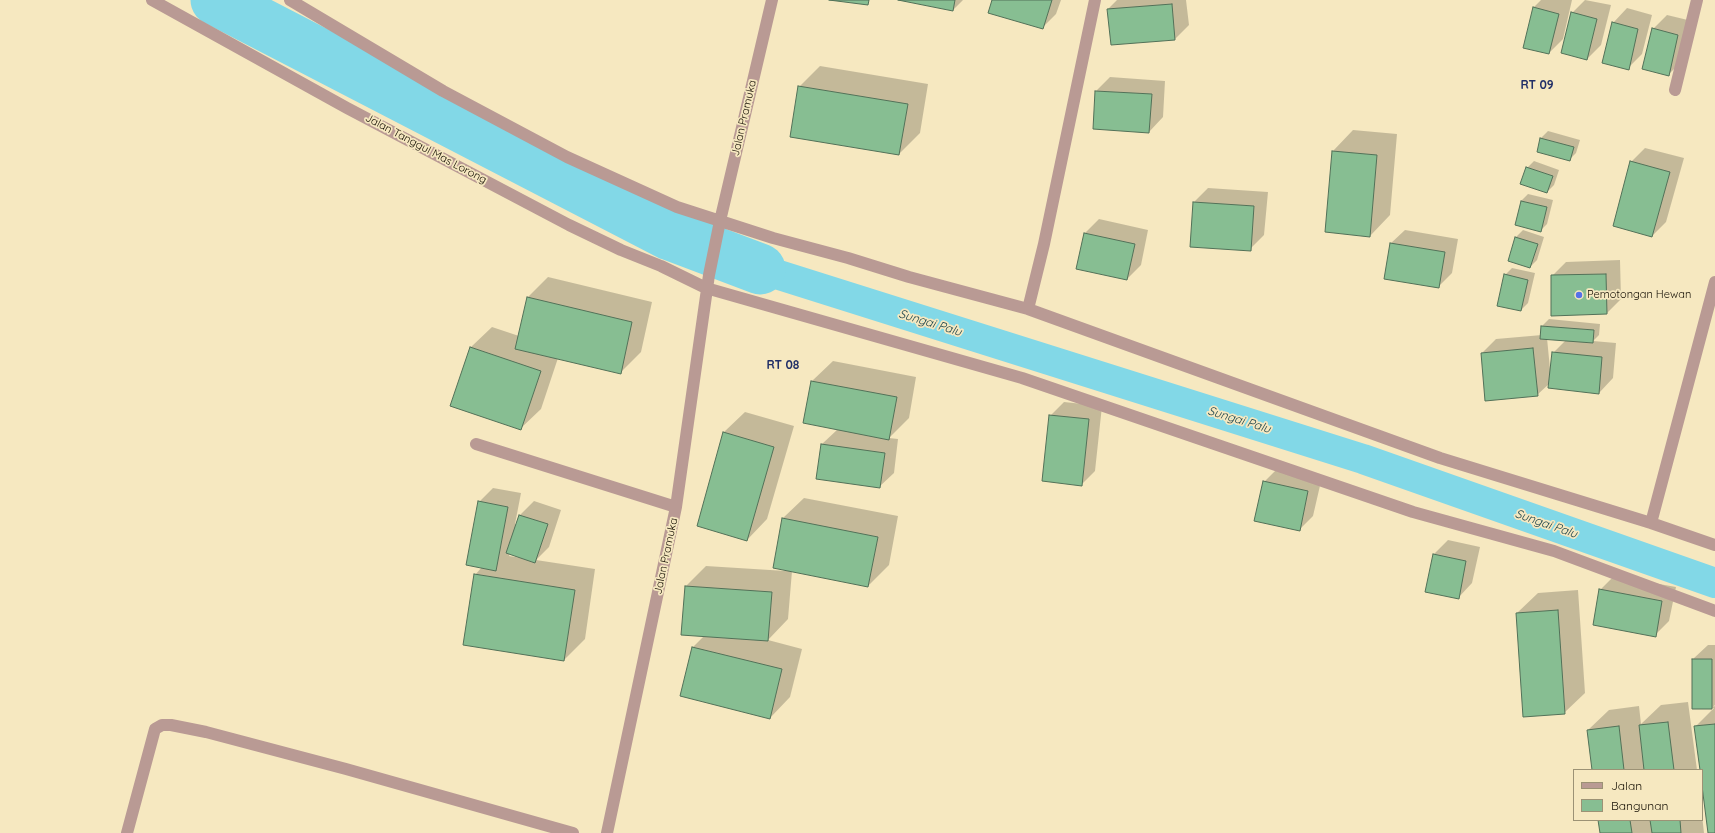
<!DOCTYPE html>
<style>
body{margin:0}
#map{position:relative;width:1715px;height:833px;overflow:hidden;background:#f6e8c0;font-family:Quicksand,sans-serif}
canvas{display:block}
.legend{position:absolute;left:1573px;top:769px;width:130px;height:52px;box-sizing:border-box;background:#f6e8c0;border:1px solid #9c9275;margin:0;padding:5px 7px;list-style:none;font-size:12px;color:#161004}
.legend li{display:flex;align-items:center;gap:8px;height:20px}
.legend b{width:20px;border:1px solid #9c9275}
</style>
<div id="map">
<canvas width="1715" height="833"></canvas>
<ul class="legend">
<li><b style="height:5px;background:#b99a94"></b>Jalan</li>
<li><b style="height:11px;background:#87be92"></b>Bangunan</li>
</ul>
</div>
<script>
const g = document.querySelector('canvas').getContext('2d');
g.lineJoin = 'round';
function fillPath(path, color) {
  g.fillStyle = color;
  g.fill(path, 'evenodd');
}
function toPath(rows) {
  const path = new Path2D();
  for (const r of rows) {
    path.moveTo(r[0], r[1]);
    for (let i = 2; i < r.length; i += 2) path.lineTo(r[i], r[i + 1]);
  }
  return path;
}
function strokePath(path, color, width, dash) {
  g.strokeStyle = color;
  g.lineWidth = width;
  g.lineCap = dash ? 'butt' : 'round';
  g.setLineDash(dash || []);
  g.stroke(path);
}
function label(font, color, halo, rows, align = 'center') {
  g.font = font + ' Quicksand,sans-serif';
  g.lineWidth = 3.5;
  g.setLineDash([]);
  g.textBaseline = 'middle';
  g.strokeStyle = halo;
  g.fillStyle = color;
  for (const [text, x, y, turn = 0] of rows) {
    g.save();
    g.translate(x, y);
    g.rotate((+turn || 0) * Math.PI / 180);
    g.textAlign = isNaN(turn) ? turn : align;
    if (halo) g.strokeText(text, 0, 0);
    g.fillText(text, 0, 0);
    g.restore();
  }
}
const shadow = toPath([
 [903,0,963,0,953,10],
 [993,0,1061,0,1056,14,1042,28],
 [1117,0,1186,0,1189,25,1175,39,1108,9],
 [1541,0,1572,0,1563,39,1549,53,1534,7],
 [1585,0,1611,5,1601,45,1587,59,1572,13],
 [1627,8,1652,15,1642,54,1628,68,1613,23],
 [1667,15,1692,21,1682,61,1668,75,1653,29],
 [820,66,928,84,920,133,899,154,799,87],
 [1110,77,1165,81,1163,117,1149,132,1096,91],
 [1353,130,1397,134,1390,215,1370,236,1326,232,1333,151],
 [1548,131,1580,140,1576,153,1569,160,1538,151,1541,138],
 [1645,148,1684,158,1666,222,1652,236,1631,162],
 [1534,161,1559,170,1554,185,1547,192,1527,168],
 [1208,188,1268,192,1264,235,1250,249,1191,246,1194,202],
 [1528,194,1553,200,1547,224,1540,231,1521,201],
 [1099,219,1148,230,1141,265,1127,279,1085,233],
 [1405,230,1458,239,1452,273,1438,287,1390,244],
 [1523,230,1544,237,1537,260,1530,267,1516,237],
 [1620,260,1621,299,1607,313,1552,276,1566,262],
 [1512,268,1535,273,1528,303,1521,310,1505,275],
 [548,277,652,302,641,352,620,373,558,358,541,409,520,429,451,406,471,347,492,327,519,336,527,298],
 [1549,319,1600,324,1599,335,1593,341,1616,343,1613,378,1599,393,1550,383,1537,395,1482,353,1496,339,1542,335,1542,326],
 [1547,338,1566,340,1553,353,1550,369],
 [833,361,916,377,909,418,889,438,898,439,894,473,879,487,817,478,822,444,838,429,804,422,812,381],
 [1064,402,1102,406,1095,471,1081,485,1050,416],
 [745,412,794,426,767,519,747,540,724,432],
 [1278,468,1322,477,1313,516,1299,530,1264,482],
 [493,488,521,493,515,524,516,525,520,515,534,501,561,510,549,547,536,560,595,569,585,639,564,660,475,575,482,567,479,502],
 [510,553,522,558,509,556],
 [804,498,898,516,889,565,868,586,792,571,788,619,768,640,802,649,790,697,770,718,681,695,693,647,704,636,686,586,706,566,786,571,783,518],
 [1448,540,1480,547,1472,583,1458,598,1434,554],
 [1614,576,1676,587,1669,621,1655,635,1600,590],
 [1578,590,1585,693,1564,713,1517,613,1538,593],
 [1708,645,1715,645,1715,705,1713,707,1715,706,1715,833,1709,833,1695,727,1714,708,1693,708,1693,659],
 [1688,702,1697,770,1593,770,1588,730,1609,710,1639,706,1641,724,1661,705],
 [1702,815,1704,833,1601,833,1599,820,1702,820]
]);
const canal = toPath([
 [760,269,1363,459,1715,583]
]);
const river = toPath([
 [216,0,670,235,760,269]
]);
const building = toPath([
 [829,0,869,0,868,5,829,0],
 [898,0,955,0,953,11,898,0],
 [992,0,1052,0,1043,29,988,13,992,0],
 [1172,4,1175,40,1111,45,1107,9,1172,4],
 [1533,7,1559,14,1549,54,1523,48,1533,7],
 [1571,12,1597,19,1587,60,1561,53,1571,12],
 [1612,22,1638,29,1629,70,1602,63,1612,22],
 [1652,28,1678,35,1669,76,1642,69,1652,28],
 [798,86,908,104,899,155,790,137,798,86],
 [1095,91,1152,94,1149,133,1093,129,1095,91],
 [1540,138,1574,147,1570,161,1537,152,1540,138],
 [1332,151,1377,155,1370,237,1325,232,1332,151],
 [1630,161,1670,172,1652,237,1613,226,1630,161],
 [1526,167,1553,176,1547,193,1520,184,1526,167],
 [1521,201,1547,207,1541,232,1515,225,1521,201],
 [1193,202,1254,206,1251,251,1190,247,1193,202],
 [1084,233,1135,244,1127,280,1076,269,1084,233],
 [1515,237,1538,244,1530,268,1508,261,1515,237],
 [1390,243,1445,252,1439,288,1384,279,1390,243],
 [1504,274,1528,280,1521,311,1497,306,1504,274],
 [1606,274,1607,314,1551,316,1551,275,1606,274],
 [527,297,632,322,621,374,515,349,527,297],
 [1541,326,1594,330,1593,343,1540,339,1541,326],
 [470,347,541,371,521,430,450,406,470,347],
 [1533,348,1538,396,1485,401,1481,353,1533,348],
 [1552,352,1602,357,1599,394,1548,388,1552,352],
 [811,381,897,397,889,440,803,423,811,381],
 [1049,415,1089,419,1082,486,1042,481,1049,415],
 [723,432,774,447,747,541,697,526,723,432],
 [821,444,885,453,880,488,816,479,821,444],
 [1263,481,1308,491,1300,531,1254,521,1263,481],
 [478,501,508,507,496,571,466,565,478,501],
 [519,515,548,524,535,563,506,553,519,515],
 [782,518,878,537,868,587,773,568,782,518],
 [1433,554,1466,561,1459,599,1425,592,1433,554],
 [474,574,575,590,564,661,463,645,474,574],
 [685,586,772,592,768,641,681,635,685,586],
 [1599,589,1662,601,1656,637,1593,625,1599,589],
 [1558,610,1565,714,1523,717,1516,613,1558,610],
 [692,647,782,669,770,719,680,696,692,647],
 [1692,659,1712,659,1712,709,1692,709,1692,659],
 [1668,722,1674,770,1644,770,1639,725,1668,722],
 [1715,724,1715,833,1708,833,1702,786,1702,770,1700,770,1694,726,1715,724],
 [1619,726,1624,770,1592,770,1587,730,1619,726],
 [1598,820,1630,820,1632,833,1600,833,1598,820],
 [1650,820,1680,820,1681,833,1652,833,1650,820]
]);
const minor = toPath([
 [152,0,347,108,569,225,621,250,661,266,706,288,1022,378,1413,512,1554,551,1715,611],
 [290,0,443,91,567,157,677,207,773,238,848,258,909,277,1028,309,1440,458,1651,523,1715,545],
 [1675,90,1697,0],
 [1028,309,1044,244,1095,0],
 [476,444,676,507],
 [1651,523,1715,282],
 [127,833,155,729,162,725,171,725,206,732,346,769,573,833],
 [607,833,676,507,709,275,720,221,772,0]
]);
const markers = [
 [1579,295,4,"#5671e7"]
];
const streetNames = [
 ["Jalan Pramuka",744,118,-77],
 ["Jalan Tanggul Mas Lorong",426,149,28],
 ["Jalan Pramuka",666,556,-78]
];
const poiNames = [
 ["Pemotongan Hewan",1587,295]
];
const neighbourhoodNames = [
 ["RT 09",1537,85],
 ["RT 08",783,365]
];
const waterNames = [
 ["Sungai Palu",930,323,17],
 ["Sungai Palu",1239,420,17],
 ["Sungai Palu",1546,524,19]
];
fillPath(shadow, '#0003');
strokePath(canal, '#82d8e7', 30);
strokePath(river, '#82d8e7', 51);
fillPath(building, '#87be92');
strokePath(building, '#527158', 1);
strokePath(minor, '#b99a94', 12);
for (const [x, y, r, color] of markers) {
  const dot = new Path2D();
  dot.arc(x, y, r, 0, 2 * Math.PI);
  g.fillStyle = color;
  g.fill(dot);
  strokePath(dot, '#f6e8c0', 1.5);
}
label('11px', '#161004', '#f6e8c0', streetNames);
label('11px', '#161004', '#f6e8c0', poiNames, 'left');
label('bold 12px', '#212f67', '#f6e8c0', neighbourhoodNames);
label('italic 12px', '#1d454c', '#f6e8c0', waterNames);
</script>
